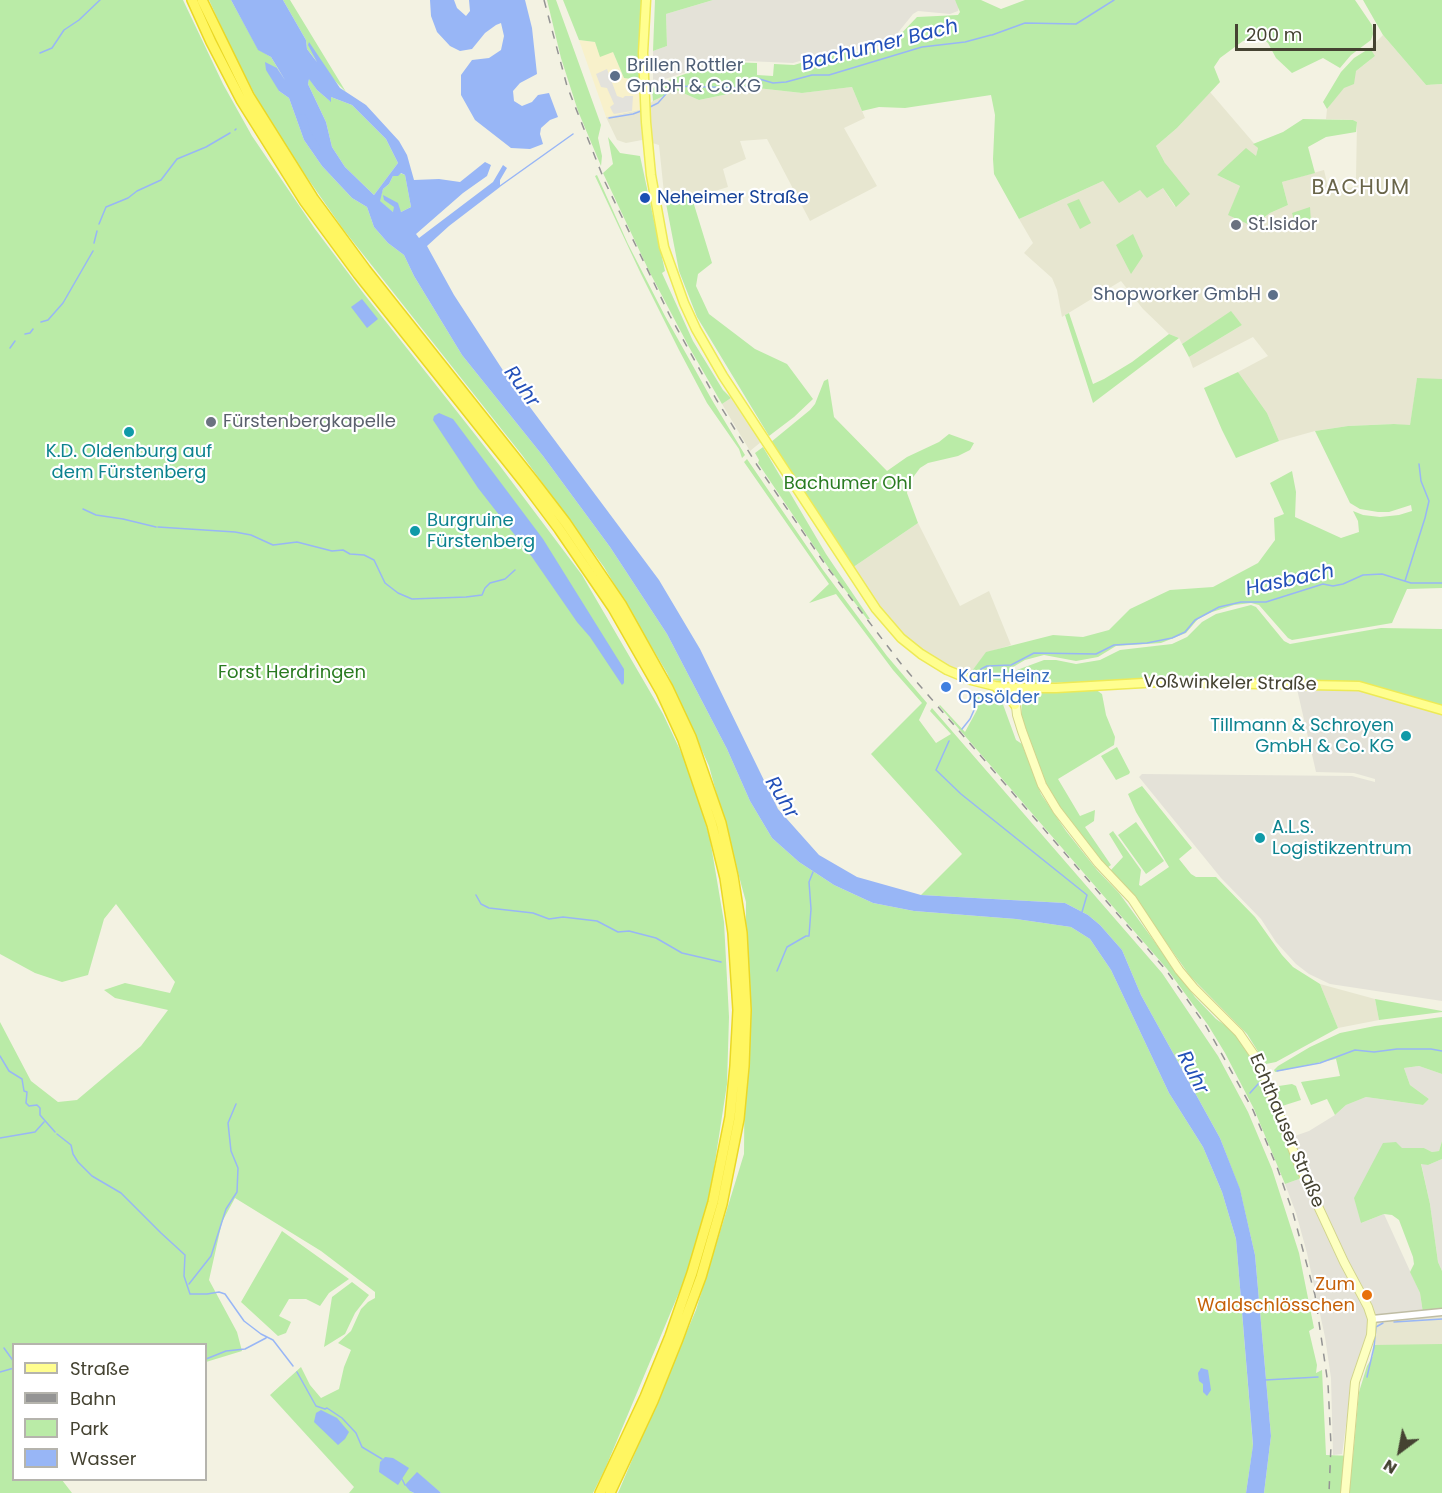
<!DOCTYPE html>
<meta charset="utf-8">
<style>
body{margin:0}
#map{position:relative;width:1442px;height:1493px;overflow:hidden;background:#f3f2e2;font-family:Poppins,sans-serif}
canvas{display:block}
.legend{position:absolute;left:12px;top:1343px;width:195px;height:138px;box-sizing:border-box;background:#fff;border:2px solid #b5b4ad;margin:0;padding:8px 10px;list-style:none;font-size:18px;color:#454332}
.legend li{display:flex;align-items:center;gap:12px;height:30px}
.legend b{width:30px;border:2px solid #b5b4ad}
.north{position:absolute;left:1370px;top:1421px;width:60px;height:60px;-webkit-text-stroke:4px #fff;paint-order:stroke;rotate:212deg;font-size:16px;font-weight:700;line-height:24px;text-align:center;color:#454332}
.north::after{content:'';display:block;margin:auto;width:21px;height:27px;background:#454332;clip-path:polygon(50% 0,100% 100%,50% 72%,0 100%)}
.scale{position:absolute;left:1235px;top:24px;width:141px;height:27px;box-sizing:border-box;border:3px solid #454332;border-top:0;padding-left:8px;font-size:18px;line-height:21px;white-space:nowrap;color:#454332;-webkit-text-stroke:4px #fff;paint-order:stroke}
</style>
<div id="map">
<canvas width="1442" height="1493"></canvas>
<ul class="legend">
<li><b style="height:8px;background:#fffe8f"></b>Straße</li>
<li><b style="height:8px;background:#949494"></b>Bahn</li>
<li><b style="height:16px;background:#baeba7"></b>Park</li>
<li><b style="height:16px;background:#98b6f6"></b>Wasser</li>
</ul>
<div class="north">N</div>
<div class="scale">200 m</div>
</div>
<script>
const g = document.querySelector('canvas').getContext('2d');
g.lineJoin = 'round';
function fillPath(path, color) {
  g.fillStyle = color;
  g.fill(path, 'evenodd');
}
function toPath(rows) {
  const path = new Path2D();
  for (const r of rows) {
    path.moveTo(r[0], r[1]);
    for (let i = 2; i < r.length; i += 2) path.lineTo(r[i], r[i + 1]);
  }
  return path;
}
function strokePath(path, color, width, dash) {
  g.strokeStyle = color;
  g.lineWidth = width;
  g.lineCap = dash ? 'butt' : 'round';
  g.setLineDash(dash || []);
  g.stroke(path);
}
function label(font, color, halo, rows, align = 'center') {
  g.font = font + ' Poppins,sans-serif';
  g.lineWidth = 4.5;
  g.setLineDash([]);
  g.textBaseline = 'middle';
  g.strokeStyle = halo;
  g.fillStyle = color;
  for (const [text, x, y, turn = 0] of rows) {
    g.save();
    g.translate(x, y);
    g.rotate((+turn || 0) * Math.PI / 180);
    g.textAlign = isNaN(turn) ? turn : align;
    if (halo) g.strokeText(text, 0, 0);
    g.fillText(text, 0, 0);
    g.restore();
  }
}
const residential = toPath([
 [1383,35,1426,85,1442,84,1442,379,1417,379,1410,426,1394,424,1348,426,1315,431,1279,441,1267,413,1238,372,1268,356,1253,337,1193,368,1189,357,1242,325,1231,312,1182,344,1179,338,1169,334,1143,309,1121,281,1062,317,1057,290,1052,278,1024,253,1033,243,1019,219,1103,181,1141,190,1163,188,1175,207,1165,163,1156,146,1177,128,1210,92,1258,148,1256,156,1217,175,1240,186,1229,215,1252,226,1270,213,1288,205,1282,182,1324,170,1329,191,1354,187,1356,179,1357,122,1353,120,1326,119,1327,109,1356,71,1375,56,1370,48],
 [852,87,865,118,844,128,877,186,810,221,767,139,740,141,746,159,723,169,728,187,692,198,664,193,659,145,642,140,626,143,617,140,606,117,643,109,653,101,676,90,699,100,757,88,802,93],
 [731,398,761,442,750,451,722,404],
 [918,523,960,606,989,591,1011,645,986,653,969,675,949,667,932,657,907,637,882,609,852,568],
 [1320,984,1375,999,1379,1020,1338,1028],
 [1442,1311,1442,1366,1370,1366,1374,1348,1373,1317]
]);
const commercial = toPath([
 [579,40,595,42,613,52,624,78,639,80,643,109,606,117]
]);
const industrial = toPath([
 [713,0,955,0,959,7,958,11,950,14,918,11,913,14,892,40,868,50,841,49,793,63,722,60,662,80,653,86,653,51,667,46,666,14],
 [1297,689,1359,689,1442,714,1442,1001,1330,984,1309,974,1296,964,1276,942,1261,919,1221,878,1139,777,1142,774,1352,776,1375,782,1375,779,1354,773,1316,772],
 [1419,1066,1442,1074,1442,1141,1439,1151,1432,1152,1424,1148,1402,1148,1361,1223,1384,1214,1420,1293,1423,1313,1373,1317,1365,1345,1353,1375,1342,1454,1333,1455,1331,1378,1325,1337,1307,1253,1296,1213,1285,1184,1302,1178,1289,1138,1309,1131,1335,1115,1346,1105,1366,1097,1423,1105,1429,1099,1410,1085,1404,1068],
 [1442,1159,1442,1271,1438,1262,1430,1204,1421,1163,1428,1165]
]);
const green = toPath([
 [0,0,183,0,223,84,252,136,315,229,364,294,500,466,582,575,663,714,691,773,710,839,724,922,729,1017,727,1084,709,1201,688,1271,605,1469,593,1493,441,1493,417,1473,410,1491,414,1493,349,1493,354,1487,270,1395,301,1367,310,1385,321,1398,339,1389,344,1367,351,1350,338,1343,351,1331,361,1309,368,1302,375,1298,375,1292,321,1251,235,1198,222,1222,209,1280,237,1332,242,1351,206,1362,206,1344,14,1344,14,1480,62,1480,72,1493,0,1493,0,1022,31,1081,58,1102,77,1100,141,1046,168,1010,115,998,104,990,125,983,170,993,175,982,116,904,104,919,88,975,62,982,35,973,0,954],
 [209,0,231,0,258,49,271,57,286,82,277,68,279,91,289,98,304,140,322,166,352,198,367,207,374,227,388,243,404,255,414,276,462,355,543,456,610,547,667,634,727,749,750,801,772,838,799,862,834,885,873,903,914,911,1016,919,1071,927,1090,939,1111,970,1169,1093,1203,1147,1222,1192,1236,1239,1253,1446,1246,1493,618,1493,696,1310,744,1154,746,902,709,766,667,673,604,567,522,455,343,229,271,126,230,46],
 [283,0,290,0,346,92,322,68,307,49,306,40],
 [547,0,556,0,601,125,598,138,602,156,601,166,578,111,561,58],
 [563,0,643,0,639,80,624,78,613,52,600,57,595,42,579,40],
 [655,0,713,0,666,14,667,46,653,51],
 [955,0,981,0,1001,9,1025,0,1355,0,1372,25,1373,34,1371,40,1351,55,1340,68,1323,58,1292,73,1276,58,1268,43,1260,36,1243,41,1220,58,1214,67,1220,82,1177,128,1156,146,1165,163,1190,194,1176,207,1163,188,1147,198,1140,190,1119,203,1103,181,1019,219,994,174,993,159,995,115,991,95,905,108,879,107,862,111,852,87,802,93,757,88,699,100,676,90,653,101,652,89,658,84,704,67,726,62,757,63,757,75,773,76,774,64,794,65,838,52,873,52,894,41,917,17,958,15,960,12],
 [1363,0,1442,0,1442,84,1426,85,1383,35],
 [1370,48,1375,56,1356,71,1354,84,1344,88,1327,109,1323,102,1341,72,1354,58],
 [309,78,317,90,330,101,331,97,352,105,386,139,398,163,374,195,345,167,332,147,326,122,308,84],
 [1303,119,1353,120,1357,122,1356,132,1326,137,1308,147,1315,173,1282,182,1288,205,1270,213,1252,226,1228,215,1240,186,1217,175,1246,148,1256,156,1258,148,1253,144,1283,132],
 [608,137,620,153,640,156,665,271,662,273,693,341,723,390,731,398,722,404,689,347,649,271,603,173,613,164],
 [400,173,405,175,411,207,401,212,384,200,394,207,394,213,379,201,383,189,389,184,393,176],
 [597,175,628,244,665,316,712,400,745,455,742,458,739,449,707,403,679,350,641,274,595,176],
 [664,193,692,198,712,263,698,274,696,286,709,314,755,349,787,364,813,399,794,417,769,436,697,317,679,271],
 [1079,199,1091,223,1080,229,1067,204],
 [1310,207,1311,222,1296,226,1292,213],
 [1133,234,1143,256,1131,274,1116,245],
 [1231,311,1242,325,1189,357,1182,344],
 [1069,313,1093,384,1104,379,1132,362,1169,334,1179,338,1093,403,1065,315],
 [1238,372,1267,413,1279,441,1236,458,1222,430,1204,388],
 [1417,378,1442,379,1442,588,1407,589,1392,623,1292,640,1288,638,1259,605,1251,603,1234,605,1212,612,1198,619,1186,633,1161,643,1116,646,1098,657,1076,661,1044,655,1025,660,1013,667,1005,682,969,675,986,652,1053,635,1083,637,1109,630,1130,609,1170,590,1213,587,1258,563,1275,540,1274,518,1284,514,1270,483,1292,471,1296,492,1295,517,1341,538,1359,532,1358,521,1353,511,1363,515,1380,517,1399,515,1412,511,1411,505,1389,512,1378,512,1360,509,1350,503,1315,431,1348,426,1394,424,1410,425],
 [828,379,834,417,887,471,907,457,939,442,949,434,974,443,970,450,958,456,928,463,920,468,908,484,907,493,918,523,852,568,771,442,810,410,815,404,824,381],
 [763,447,826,554,870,619,867,619,828,567,758,463,759,460,755,453],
 [747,459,823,570,887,656,927,703,919,720,936,743,951,734,930,711,932,708,1162,973,1218,1056,1248,1112,1272,1169,1299,1253,1314,1328,1309,1331,1317,1365,1316,1373,1322,1370,1326,1455,1353,1456,1359,1392,1367,1366,1373,1356,1374,1345,1442,1344,1442,1493,1264,1493,1271,1436,1255,1255,1240,1190,1220,1138,1141,995,1122,950,1100,925,1088,915,1065,903,921,895,962,854,871,754,922,703,893,670,836,594,809,603,829,584,744,462],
 [1251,605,1256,607,1284,641,1290,644,1381,628,1442,629,1442,706,1359,682,1158,679,1019,684,1012,682,1013,676,1017,670,1044,660,1056,660,1076,664,1100,660,1120,650,1172,644,1187,637,1202,622,1216,614],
 [1095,689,1102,694,1106,715,1115,737,1114,745,1058,779,1080,816,1095,810,1094,821,1085,827,1111,865,1107,868,1069,821,1043,782,1021,718,1022,699,1027,694],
 [977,691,1001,699,1016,740,1022,744,1041,794,1066,831,1097,870,1119,893,1195,997,1216,1019,1235,1032,1260,1074,1274,1114,1302,1178,1285,1184,1254,1109,1225,1053,1208,1025,1167,969,939,706,940,705,965,732,977,710],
 [1117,747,1130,772,1129,774,1116,780,1101,756],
 [1142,786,1192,848,1179,859,1191,874,1196,877,1216,877,1255,917,1282,955,1293,967,1320,984,1338,1028,1276,1062,1266,1064,1247,1034,1190,976,1131,893,1110,871,1123,857,1109,834,1113,831,1141,870,1139,885,1141,886,1169,867,1136,812,1128,794],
 [1136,822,1164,861,1146,874,1118,835],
 [1375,999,1442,1011,1442,1012,1379,1020],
 [1442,1017,1442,1074,1419,1066,1404,1068,1410,1085,1429,1099,1423,1105,1366,1097,1346,1105,1335,1115,1327,1099,1311,1105,1301,1082,1340,1076,1336,1059,1275,1072,1274,1070,1278,1066,1310,1047,1340,1033,1375,1026],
 [1292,1084,1296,1086,1301,1100,1279,1107,1272,1087],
 [1442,1141,1442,1159,1428,1165,1421,1164,1430,1204,1438,1262,1442,1271,1442,1310,1423,1313,1420,1293,1410,1272,1414,1264,1413,1257,1399,1220,1392,1215,1384,1214,1361,1223,1354,1198,1383,1143,1396,1142,1402,1148,1424,1148,1432,1152,1439,1151],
 [282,1231,349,1279,329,1293,320,1306,306,1299,289,1299,279,1316,291,1322,286,1333,278,1336,241,1302],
 [352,1282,369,1295,355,1313,345,1334,324,1347,332,1297]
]);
const parking = toPath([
 [607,69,617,96,623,98,625,96,633,96,632,111,614,114,612,111,610,107,614,104,607,88,601,87,596,74]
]);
const water = toPath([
 [231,0,283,0,306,40,307,49,317,62,308,45,309,42,340,88,366,105,399,141,407,155,414,180,439,179,460,182,485,162,491,165,487,176,463,193,416,234,419,238,493,182,503,165,507,168,500,180,500,187,449,226,427,246,454,295,506,375,659,580,700,649,778,809,819,855,857,877,921,895,1065,903,1088,915,1100,925,1122,950,1141,995,1220,1138,1240,1189,1255,1255,1271,1436,1264,1493,1246,1493,1253,1445,1236,1239,1222,1192,1203,1147,1169,1093,1111,970,1090,939,1071,927,1016,919,914,911,873,903,834,885,799,862,772,838,750,801,727,749,667,634,610,547,543,456,462,355,414,276,404,255,388,243,374,227,367,207,352,198,322,166,304,140,289,98,279,91,266,70,265,62,277,68,285,80,271,57,258,50],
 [309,79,317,90,331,102,331,97,352,105,386,139,398,163,374,195,345,167,332,147,326,122,308,84],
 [401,173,405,175,411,207,401,212,398,203,383,195,384,200,394,207,393,212,380,201,383,189,389,184,393,176,398,176],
 [430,0,454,0,457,8,466,16,470,11,469,0,525,0,532,28,537,74,520,83,513,91,514,101,522,106,532,102,538,95,549,93,558,117,550,120,541,128,540,134,543,144,530,149,511,148,475,120,461,95,461,75,472,60,489,58,501,50,504,36,501,23,496,25,485,33,472,49,460,51,450,46,437,32,431,16],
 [362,299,378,319,367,328,351,307],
 [439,413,453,419,543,539,624,669,624,683,622,685,590,637,577,622,532,557,478,488,433,420,434,416],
 [1201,1368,1208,1370,1211,1390,1207,1396,1203,1392,1203,1384,1199,1381,1198,1373],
 [321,1410,337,1418,349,1432,345,1439,338,1445,314,1422,316,1413],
 [385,1457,393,1458,409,1468,398,1485,379,1472,380,1462],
 [417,1472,439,1491,441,1493,414,1493,410,1491,405,1485]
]);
const stream = toPath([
 [992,35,1025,23,1076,24,1114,0],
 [40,53,52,48,64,30,79,20,100,0],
 [648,108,658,103,673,86,744,88,756,78,773,83,786,82,812,75,829,75,922,47,965,42,991,35],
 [609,118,633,114,641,111],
 [235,130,236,129],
 [500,186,573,134],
 [99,224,106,207,128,198,137,191,161,180,177,159,206,147,230,133],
 [94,243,97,231],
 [41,322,48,320,63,303,93,251],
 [25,334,30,333,33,329],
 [10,348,15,341],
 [83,509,96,515,123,519,156,527],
 [158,527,235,532,251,535,273,545,297,542,332,551,343,550,350,554,364,555,374,560,385,583,398,593,412,599,466,597,482,595,485,588,490,583,505,579,515,570],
 [1405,581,1425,518,1429,501,1421,481,1419,464],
 [978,675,981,669,987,666,1011,665,1034,653,1096,654,1114,645,1147,643,1172,638,1185,632,1195,620,1219,607,1241,602,1266,602,1323,584,1333,586,1343,584,1363,575,1382,574,1411,583,1442,583],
 [962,729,970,719,975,708,975,693],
 [949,741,936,770,961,794,1087,895,1082,912],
 [476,895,481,904,489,908,533,913,549,919,563,917,597,921,618,932,629,931,656,938,682,953,721,962],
 [777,971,787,947,806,936,809,936,811,909,809,882,813,872],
 [0,1056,9,1071,22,1079,24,1091,27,1092,26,1103,29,1106,37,1105,40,1108,40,1115,55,1132],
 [1277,1071,1320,1063,1355,1050,1374,1052,1397,1049,1431,1049,1442,1051],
 [1250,1093,1259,1083],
 [57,1134,71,1145,73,1154,78,1162,92,1176,121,1193,161,1233,185,1255,184,1276,190,1294,207,1294,219,1292,225,1294,244,1321,261,1334,273,1340,293,1366],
 [0,1138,35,1132,44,1122],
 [189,1284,211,1256,226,1209,237,1192,238,1168,231,1151,228,1123,236,1104],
 [1394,1322,1442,1319],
 [4,1348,14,1362],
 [206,1359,226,1351,245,1349,266,1338],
 [0,1372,14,1368],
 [297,1372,316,1406,325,1409,327,1408,342,1418,356,1433,362,1447,382,1459],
 [1367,1377,1374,1347,1376,1327,1383,1323],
 [1265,1380,1318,1377],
 [402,1479,405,1485]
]);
const river = toPath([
 [303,118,307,134,316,147]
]);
const tertiary = toPath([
 [1372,1319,1442,1312]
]);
const secondary = toPath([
 [1014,688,1017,715,1022,731,1042,785,1057,810,1098,863,1132,899,1179,970,1194,988,1239,1033,1259,1062,1298,1163,1344,1262,1368,1307,1372,1319,1371,1335,1355,1382,1345,1493]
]);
const primary = toPath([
 [646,0,643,53,646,122,651,175,664,247,684,303,696,329,723,376,876,609,901,638,921,654,947,670,971,680,995,686,1014,688,1056,688,1161,682,1359,686,1442,710],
 [997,688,1009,697,1015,705]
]);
const motorway = toPath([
 [192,0,211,42,241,100,305,202,358,274,526,485,559,529,613,608,661,692,683,740,712,825,725,878,733,933,738,1010,735,1066,730,1117,713,1202,692,1273,670,1336,645,1397,600,1493],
 [202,0,249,96,313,198,366,270,533,480,566,523,621,604,668,688,691,737,721,823,733,876,742,933,746,1010,744,1066,739,1119,722,1204,701,1277,678,1339,653,1401,610,1493]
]);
const rail = toPath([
 [544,0,567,86,605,182,670,316,716,399,757,465,827,567,902,665,1166,970,1206,1026,1253,1110,1277,1167,1293,1213,1315,1295,1328,1384,1331,1445,1329,1493]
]);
const markers = [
 [615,76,6,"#5c6f8a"],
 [645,198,6,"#1a4fb4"],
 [1236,225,6,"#6b7280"],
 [1273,295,6,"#5c6f8a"],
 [211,422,6,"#6b7280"],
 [129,432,6,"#0f9aa8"],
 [415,531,6,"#0f9aa8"],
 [946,687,6,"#3f7fe0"],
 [1406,736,6,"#0f9aa8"],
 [1260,838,6,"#0f9aa8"],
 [1367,1295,6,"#e8710a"]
];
const serviceNames = [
 ["Brillen Rottler",627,66],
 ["GmbH & Co.KG",627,87],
 ["Shopworker GmbH",1261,295,"right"]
];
const transitNames = [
 ["Neheimer Straße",657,198]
];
const worshipNames = [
 ["St.Isidor",1248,225],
 ["Fürstenbergkapelle",223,422]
];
const cultureNames = [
 ["K.D. Oldenburg auf",129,452,"center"],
 ["dem Fürstenberg",129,473,"center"],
 ["Burgruine",427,521],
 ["Fürstenberg",427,542],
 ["Tillmann & Schroyen",1394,726,"right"],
 ["GmbH & Co. KG",1394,747,"right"],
 ["A.L.S.",1272,828],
 ["Logistikzentrum",1272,849]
];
const parkNames = [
 ["Bachumer Ohl",848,484],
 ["Forst Herdringen",292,673]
];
const shopNames = [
 ["Karl-Heinz",958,677],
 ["Opsölder",958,698]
];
const streetNames = [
 ["Voßwinkeler Straße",1230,684,1],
 ["Echthauser Straße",1286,1131,67]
];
const foodNames = [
 ["Zum",1355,1285],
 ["Waldschlösschen",1355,1306]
];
const waterNames = [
 ["Bachumer Bach",880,46,-14],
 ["Ruhr",521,387,54],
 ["Hasbach",1290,581,-12],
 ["Ruhr",781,798,59],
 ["Ruhr",1192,1073,63]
];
const quarterNames = [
 ["BACHUM",1361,189]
];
fillPath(residential, '#e7e6d0');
fillPath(commercial, '#f8f1cb');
fillPath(industrial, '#e4e2d8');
fillPath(green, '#baeba7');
fillPath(parking, '#e3e2dc');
fillPath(water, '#98b6f6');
strokePath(stream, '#98b6f6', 1.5);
strokePath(river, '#98b6f6', 8);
strokePath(tertiary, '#bfbda4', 9);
strokePath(secondary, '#d2d48b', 10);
strokePath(primary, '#edea56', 11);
strokePath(motorway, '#ead825', 12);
strokePath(tertiary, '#fff', 6);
strokePath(secondary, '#fdffc0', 8);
strokePath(primary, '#fffe8f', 8);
strokePath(motorway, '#fff661', 9);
strokePath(rail, '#949494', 1.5, [8, 8]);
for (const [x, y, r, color] of markers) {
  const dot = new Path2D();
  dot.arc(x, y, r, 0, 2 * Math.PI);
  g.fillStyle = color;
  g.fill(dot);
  strokePath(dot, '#fff', 2);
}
label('18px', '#4e5e75', '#fff', serviceNames, 'left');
label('18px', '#164399', '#fff', transitNames, 'left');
label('18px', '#5b616d', '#fff', worshipNames, 'left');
label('18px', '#0d838f', '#fff', cultureNames, 'left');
label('18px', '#2a7b21', '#fff', parkNames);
label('18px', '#366cbe', '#fff', shopNames, 'left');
label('18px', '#454332', '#fff', streetNames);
label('18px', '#c56008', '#fff', foodNames, 'right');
label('italic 20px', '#2350b9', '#fff', waterNames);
g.letterSpacing = '1.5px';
label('21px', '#696549', '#fff', quarterNames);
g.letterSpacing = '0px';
</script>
